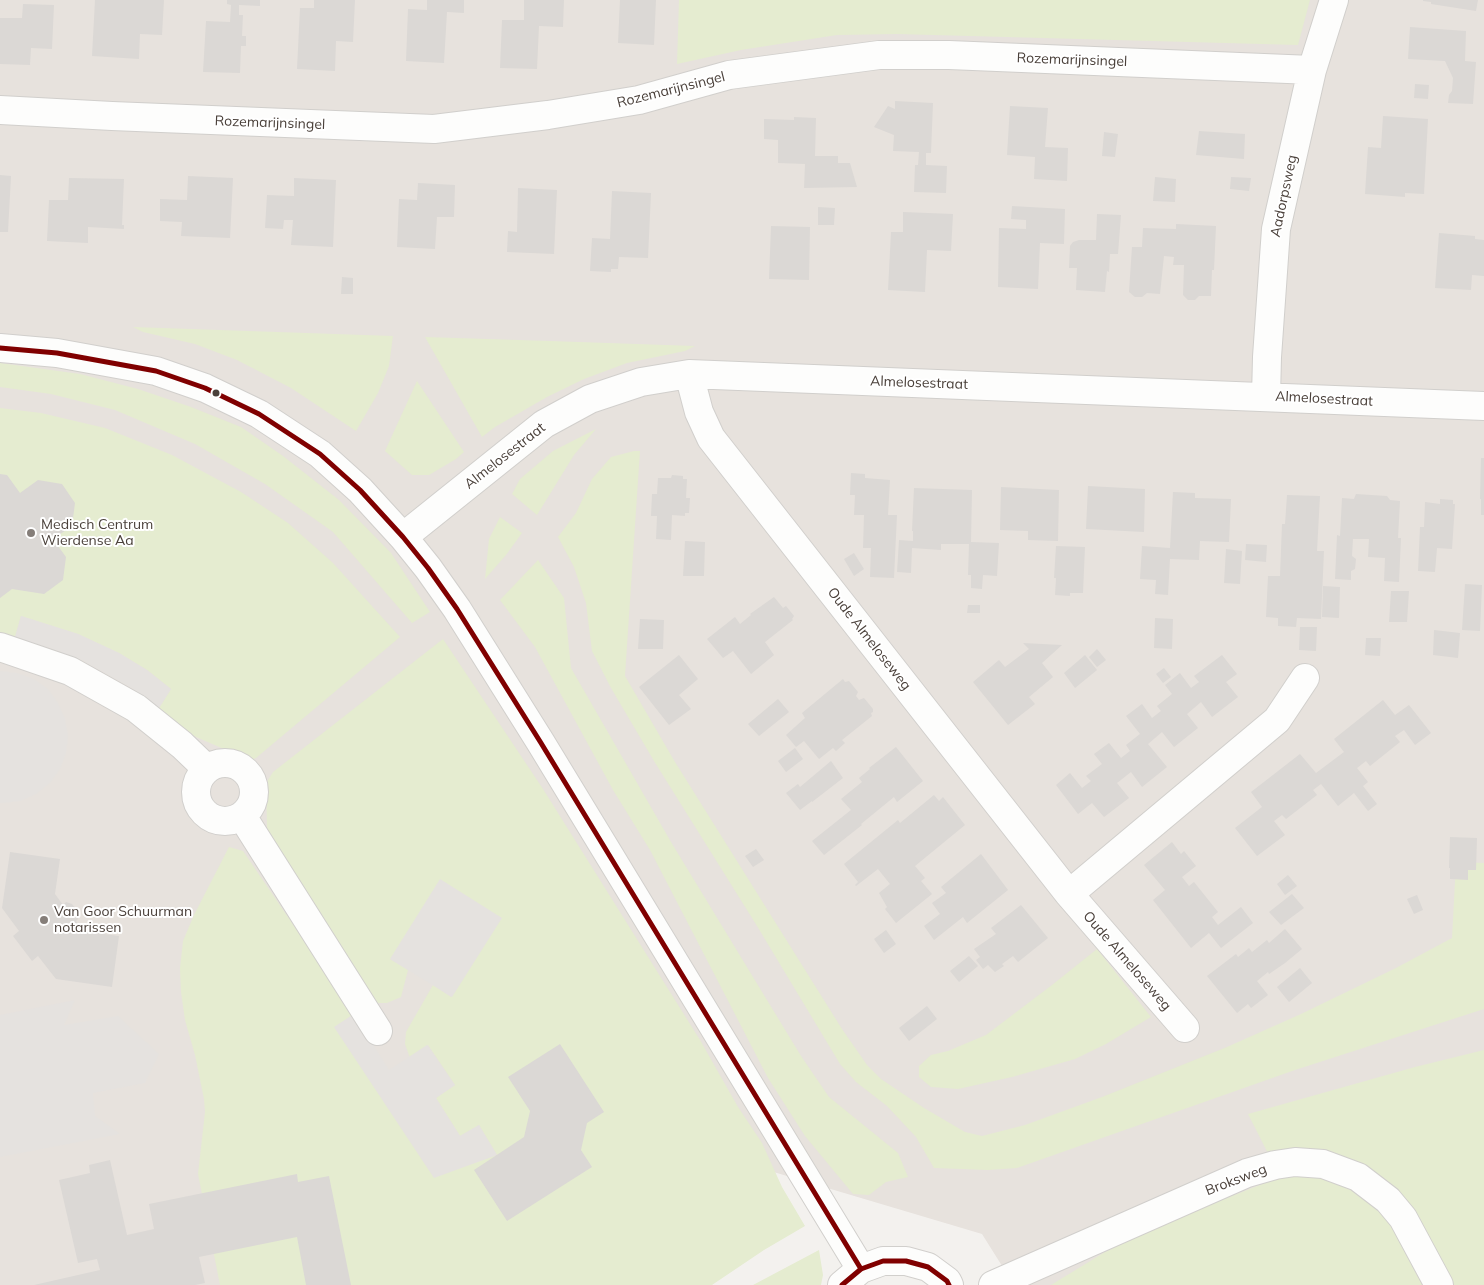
<!DOCTYPE html>
<style>
body{margin:0}
canvas{display:block;background:#f3f1ee}
</style>
<canvas width="1484" height="1285"></canvas>
<script>
const g = document.querySelector('canvas').getContext('2d');
g.lineJoin = 'round';
function fillPath(path, color) {
  g.fillStyle = color;
  g.fill(path, 'evenodd');
}
function toPath(rows) {
  const path = new Path2D();
  for (const r of rows) {
    if (r.length === 3) {
      path.moveTo(r[0] + r[2], r[1]);
      path.arc(r[0], r[1], r[2], 0, 2 * Math.PI);
      continue;
    }
    path.moveTo(r[0], r[1]);
    for (let i = 2; i < r.length; i += 2) path.lineTo(r[i], r[i + 1]);
  }
  return path;
}
function strokePath(path, color, width, dash) {
  g.strokeStyle = color;
  g.lineWidth = width;
  g.lineCap = dash ? 'butt' : 'round';
  g.setLineDash(dash || []);
  g.stroke(path);
}
function label(font, color, halo, rows, align = 'center') {
  g.font = font + ' Mulish,sans-serif';
  g.lineWidth = 4;
  g.setLineDash([]);
  g.textBaseline = 'middle';
  g.strokeStyle = halo;
  g.fillStyle = color;
  for (const [text, x, y, turn = 0] of rows) {
    g.save();
    g.translate(x, y);
    g.rotate((+turn || 0) * Math.PI / 180);
    g.textAlign = isNaN(turn) ? turn : align;
    if (halo) g.strokeText(text, 0, 0);
    g.fillText(text, 0, 0);
    g.restore();
  }
}
const residential = toPath([
 [0,0,1484,0,1484,1285,1014,1285,982,1234,703,1151,520,1285,0,1285]
]);
const green = toPath([
 [679,0,1310,0,1298,45,897,34,837,35,741,50,677,64],
 [133,327,393,336,389,366,378,393,356,431,291,388,237,360,195,344,143,332],
 [425,337,550,341,695,346,685,351,627,363,584,379,547,397,495,427,482,437],
 [0,363,80,374,138,389,191,407,241,427,283,456,339,500,391,553,430,612,412,623,333,532,265,484,195,444,115,410,51,394,0,387],
 [417,381,464,452,456,459,429,475,412,475,385,451],
 [0,408,41,413,105,428,172,455,241,492,288,523,333,563,400,637,256,758,248,761,231,752,196,737,176,726,159,708,171,689,147,670,119,653,78,634,21,616,15,637,0,634],
 [596,429,574,455,537,515,512,494,520,479,553,451],
 [634,451,640,451,625,676,675,762,842,1029,867,1065,881,1079,924,1108,965,1132,982,1136,1025,1125,1102,1097,1227,1047,1301,1014,1396,968,1452,938,1456,862,1484,863,1484,1009,1295,1070,1017,1168,988,1170,934,1168,916,1137,887,1106,856,1082,840,1064,757,926,654,761,611,688,592,651,586,603,574,567,558,537,576,513,592,479,611,457],
 [500,517,522,533,506,555,485,579,489,539],
 [538,560,564,598,571,668,671,842,801,1056,829,1097,898,1153,908,1177,886,1182,869,1195,853,1194,805,1136,768,1078,650,850,613,790,535,647,500,600],
 [443,639,543,789,700,1040,738,1107,762,1143,782,1187,805,1226,764,1250,712,1285,220,1285,198,1174,205,1112,204,1099,195,1055,185,1020,181,992,180,968,183,941,194,915,229,847,243,851,354,1014,335,1027,434,1177,497,1155,479,1125,460,1136,436,1098,455,1085,428,1045,410,1058,405,1044,406,1032,433,985,451,997,501,918,390,959,408,970,401,997,387,1003,371,1003,273,854,267,827,266,783,273,772],
 [1097,949,1151,1017,1106,1044,1075,1059,1012,1077,958,1089,931,1087,919,1077,919,1066,931,1055,948,1051,986,1035,1052,985],
 [1484,1050,1484,1285,1051,1285,1105,1252,1184,1215,1280,1177,1248,1114,1415,1067],
 [819,1250,823,1275,821,1285,753,1285]
]);
const parking = toPath([
 [21,616,78,634,119,653,147,670,171,689,159,708,132,688,82,660,50,648,15,637],
 [0,671,17,673,34,679,48,689,58,703,65,719,68,736,66,753,60,769,50,783,36,794,20,801,3,803,0,803],
 [440,879,502,918,452,997,390,959],
 [75,1000,64,1025,118,1016,159,1054,145,1083,93,1093,95,1116,120,1134,0,1157,0,1015],
 [354,1014,389,1070,427,1045,455,1085,436,1098,460,1136,479,1125,497,1155,434,1178,334,1027]
]);
const building = toPath([
 [95,0,164,0,162,35,140,34,139,59,92,56],
 [227,0,260,0,260,6,239,5,239,15,243,15,242,36,246,36,246,46,241,46,240,73,203,72,206,21,230,22,231,5,227,4],
 [314,0,355,0,353,42,336,41,335,71,297,69,300,8,314,8],
 [427,0,464,0,464,13,447,12,444,63,406,61,408,9,427,10],
 [524,0,564,0,563,27,539,26,537,69,500,68,502,20,524,20],
 [620,0,656,0,654,45,618,43],
 [1423,0,1478,0,1476,11,1431,4,1431,2,1423,1],
 [23,4,54,5,52,49,31,48,30,65,0,64,0,18,22,18],
 [1410,27,1466,31,1465,61,1476,62,1473,104,1448,103,1449,95,1452,91,1453,78,1445,61,1408,59],
 [1415,84,1429,85,1428,99,1414,98],
 [895,101,933,103,931,153,926,153,926,165,947,166,946,193,914,192,915,165,918,165,919,152,893,151,894,135,874,127,888,106,895,109],
 [1010,106,1048,108,1045,147,1068,148,1067,181,1034,179,1035,157,1007,155],
 [1383,116,1428,119,1424,194,1405,193,1405,197,1365,194,1368,147,1381,148],
 [794,117,816,118,815,156,838,156,838,163,850,163,857,187,804,188,805,164,778,163,778,140,764,139,764,119,794,120],
 [1199,131,1245,134,1244,159,1196,155],
 [1104,132,1118,134,1115,157,1102,156],
 [0,175,11,176,8,232,0,232],
 [188,176,233,178,230,238,181,236,182,222,160,221,160,199,187,200],
 [1155,177,1176,179,1175,202,1153,201],
 [1231,177,1251,178,1249,191,1230,189],
 [69,178,124,179,122,225,124,225,124,229,88,227,88,243,47,241,49,200,68,200],
 [294,178,336,180,333,247,291,245,293,220,284,220,283,229,265,228,267,195,294,196],
 [418,183,455,185,454,217,437,217,435,249,397,247,399,199,417,200],
 [518,188,557,190,554,254,507,252,508,231,517,232],
 [612,191,651,193,648,258,619,257,618,269,611,269,611,272,590,271,592,238,610,239],
 [1012,206,1065,209,1064,244,1040,243,1038,289,998,287,999,228,1026,229,1026,220,1011,219],
 [818,207,835,208,834,225,818,225],
 [903,212,953,214,951,251,927,250,925,292,888,290,891,232,903,232],
 [1097,214,1121,215,1118,254,1110,254,1109,272,1107,271,1105,292,1076,290,1077,268,1069,268,1070,246,1073,242,1079,240,1096,240],
 [1176,224,1216,226,1214,270,1212,270,1211,296,1199,296,1195,300,1188,300,1183,295,1184,265,1173,265,1174,257,1164,256,1160,294,1147,293,1142,297,1135,297,1129,292,1132,247,1142,247,1143,228,1176,229],
 [771,226,810,227,809,280,769,279],
 [1439,233,1475,236,1475,239,1484,240,1484,276,1472,275,1471,290,1435,288],
 [342,277,353,278,353,294,341,294],
 [1481,458,1484,458,1484,515,1481,515,1481,499,1480,499],
 [851,473,865,474,865,478,890,480,888,515,897,515,894,578,870,577,871,548,863,548,864,515,854,515,855,495,850,495],
 [0,474,7,475,20,493,38,480,62,484,75,503,72,526,53,539,66,557,63,580,44,594,12,589,0,598],
 [672,475,683,476,683,479,687,479,686,498,690,498,689,513,685,513,685,516,672,515,671,540,656,539,657,516,651,516,652,494,657,494,658,478,671,478],
 [1088,486,1145,489,1144,532,1086,529],
 [1001,487,1059,490,1058,541,1028,540,1028,531,1000,530],
 [914,488,972,490,971,542,999,543,997,576,983,575,982,589,971,588,971,575,968,575,969,544,941,544,941,550,912,548,911,573,897,572,899,540,913,541,913,531,912,531],
 [1173,492,1195,493,1195,498,1231,499,1229,542,1200,541,1199,560,1170,559,1168,595,1155,594,1156,580,1140,579,1142,546,1170,548],
 [1356,494,1387,496,1390,500,1400,501,1398,538,1401,538,1399,582,1384,581,1385,558,1368,557,1369,539,1353,539,1352,556,1356,559,1355,569,1351,571,1351,580,1335,579,1337,535,1340,536,1342,498,1354,499],
 [1287,495,1320,496,1317,551,1324,551,1321,619,1297,618,1296,627,1278,626,1278,618,1266,617,1268,576,1280,576,1282,524,1285,524],
 [1440,499,1453,500,1453,504,1455,504,1452,549,1437,548,1435,572,1418,571,1420,527,1424,527,1425,502,1440,504],
 [685,541,705,542,704,576,683,576],
 [1246,544,1267,545,1266,562,1245,560],
 [1056,546,1085,547,1083,593,1070,593,1070,596,1055,595,1056,578,1054,578],
 [1226,549,1242,551,1240,584,1224,583],
 [854,553,864,569,854,576,844,559],
 [1465,584,1482,585,1480,631,1462,630],
 [1323,586,1340,587,1339,618,1322,617],
 [1391,591,1409,591,1407,622,1389,622],
 [774,597,783,608,786,606,794,616,792,619,793,620,765,642,774,655,751,674,733,651,723,658,707,639,735,617,740,624,751,615,750,614],
 [968,605,980,605,980,613,967,613],
 [1155,618,1173,619,1172,649,1154,648],
 [640,619,664,620,663,649,638,649],
 [1300,627,1317,627,1316,651,1299,650],
 [1434,630,1460,633,1458,658,1433,655],
 [1366,638,1381,638,1380,656,1365,655],
 [1023,643,1062,645,1042,663,1053,677,1029,697,1035,704,1008,725,973,682,999,660,1005,667,1029,649],
 [1097,649,1106,660,1097,667,1089,657],
 [679,655,698,679,679,695,691,709,669,725,639,687],
 [1085,655,1097,670,1075,688,1064,673],
 [1222,655,1237,674,1226,682,1238,697,1212,717,1201,702,1187,714,1198,728,1174,747,1162,732,1148,744,1167,767,1142,787,1131,772,1117,783,1129,798,1104,817,1092,803,1078,814,1056,785,1070,773,1082,788,1091,781,1086,776,1102,764,1094,754,1109,743,1121,758,1130,751,1126,745,1140,734,1126,716,1142,704,1152,718,1161,711,1157,706,1172,694,1165,685,1180,673,1191,688,1199,682,1194,676],
 [1164,668,1171,677,1163,683,1156,674],
 [843,679,845,682,849,681,858,692,856,696,859,700,864,698,873,709,873,712,871,713,872,716,842,740,845,743,836,751,833,748,819,759,804,741,796,747,786,735,805,718,802,713],
 [778,699,789,712,759,736,748,724],
 [1383,700,1395,715,1409,705,1431,733,1415,745,1404,730,1395,736,1400,742,1370,766,1366,761,1357,768,1368,782,1363,786,1377,804,1368,811,1354,793,1338,806,1321,784,1313,790,1317,795,1286,819,1282,815,1274,821,1285,835,1257,856,1235,828,1262,807,1251,792,1300,754,1316,773,1344,752,1334,739],
 [896,747,923,781,897,802,894,797,861,824,862,825,824,855,812,841,851,810,841,799,862,782,859,778,870,769,869,768],
 [795,748,803,759,786,772,778,761],
 [831,761,843,778,812,802,812,801,800,810,786,793,798,784,800,787],
 [934,795,939,801,943,797,965,825,915,866,925,878,921,881,932,894,896,923,885,909,887,907,879,893,890,884,878,869,856,886,855,885,858,882,844,864,898,820,900,823],
 [1450,837,1477,838,1476,870,1468,870,1468,880,1450,879,1450,868,1449,868],
 [1172,842,1181,854,1184,851,1196,866,1182,877,1189,886,1194,882,1218,912,1212,917,1218,925,1241,907,1253,923,1221,948,1209,933,1191,948,1153,900,1165,890,1144,865],
 [756,849,764,860,753,867,745,856],
 [10,852,60,859,55,894,63,905,66,902,72,904,78,912,78,919,76,921,83,931,119,936,112,987,56,979,38,956,32,961,13,936,19,931,2,908],
 [981,854,1008,890,967,923,963,917,934,940,924,926,940,914,932,903,946,893,941,887],
 [1288,875,1297,886,1285,895,1277,884],
 [1292,894,1304,908,1281,925,1269,912],
 [1417,895,1423,910,1414,914,1407,899],
 [1021,905,1048,938,1018,962,1013,956,1002,964,1004,966,995,972,988,965,983,969,976,960,980,957,974,949,996,934,991,928],
 [1285,929,1302,949,1285,963,1269,974,1268,972,1257,981,1268,995,1251,1008,1248,1004,1237,1013,1207,976,1236,954,1238,957,1249,948,1252,952,1267,940,1269,943],
 [886,930,896,944,884,953,874,939],
 [969,956,978,966,959,982,950,971],
 [1300,968,1312,983,1289,1002,1277,987],
 [927,1006,937,1019,909,1041,899,1028],
 [560,1044,604,1112,587,1123,581,1150,592,1167,507,1221,474,1170,524,1137,530,1111,508,1077],
 [110,1160,127,1235,154,1229,149,1204,297,1174,298,1182,329,1176,351,1285,306,1285,297,1237,199,1257,205,1283,195,1285,34,1285,100,1270,97,1259,78,1263,59,1180,90,1173,89,1165]
]);
const minor = toPath([
 [0,110,112,116,434,129,548,115,639,100,729,75,879,55,949,55,1312,70],
 [0,348,57,353,156,371,205,388,259,414,320,454,360,490,403,537,428,568,457,609,541,743,861,1269],
 [689,374,699,412,711,438,1069,894,1185,1028],
 [1266,397,1267,357,1276,229,1312,70,1334,0],
 [403,537,544,424,590,399,641,382,689,374,1484,406],
 [0,647,70,671,136,708,182,745,207,769],
 [225,792,29],
 [242,816,378,1031],
 [1069,894,1277,720,1305,678],
 [842,1285,861,1269,883,1261,906,1261,928,1267,947,1281,949,1285],
 [993,1285,1247,1173,1275,1165,1295,1162,1323,1164,1358,1177,1388,1200,1403,1218,1439,1285]
]);
const bus1 = toPath([
 [0,348,57,353,156,371,205,388,259,414,320,454,360,490,403,537,428,568,457,609,541,743,861,1269],
 [842,1285,861,1269,883,1261,906,1261,928,1267,947,1281,949,1285]
]);
const markers = [
 [216,393,4.5,"#4a403a"],
 [31,533,5,"#857e79"],
 [44,920,5,"#857e79"]
];
const streetNames = [
 ["Rozemarijnsingel",1072,60,2],
 ["Rozemarijnsingel",671,90,-14],
 ["Rozemarijnsingel",270,123,2],
 ["Aadorpsweg",1284,196,-78],
 ["Almelosestraat",919,383,2],
 ["Almelosestraat",1324,399,3],
 ["Almelosestraat",505,456,-38],
 ["Oude Almeloseweg",869,639,52],
 ["Oude Almeloseweg",1127,961,49],
 ["Broksweg",1236,1180,-21]
];
const poiNames = [
 ["Medisch Centrum",41,525],
 ["Wierdense Aa",41,541],
 ["Van Goor Schuurman",54,912],
 ["notarissen",54,928]
];
fillPath(residential, '#e7e2dd');
fillPath(green, '#e5ecd0');
fillPath(parking, '#e5e2df');
fillPath(building, '#dbd8d5');
strokePath(minor, '#d1cfcc', 30);
strokePath(minor, '#fdfdfc', 28);
strokePath(bus1, '#800000', 5);
for (const [x, y, r, color] of markers) {
  const dot = new Path2D();
  dot.arc(x, y, r, 0, 2 * Math.PI);
  g.fillStyle = color;
  g.fill(dot);
  strokePath(dot, '#fff', 2);
}
label('14px', '#4a403a', '#fff', streetNames);
label('14px', '#4a403a', '#fff', poiNames, 'left');
</script>
